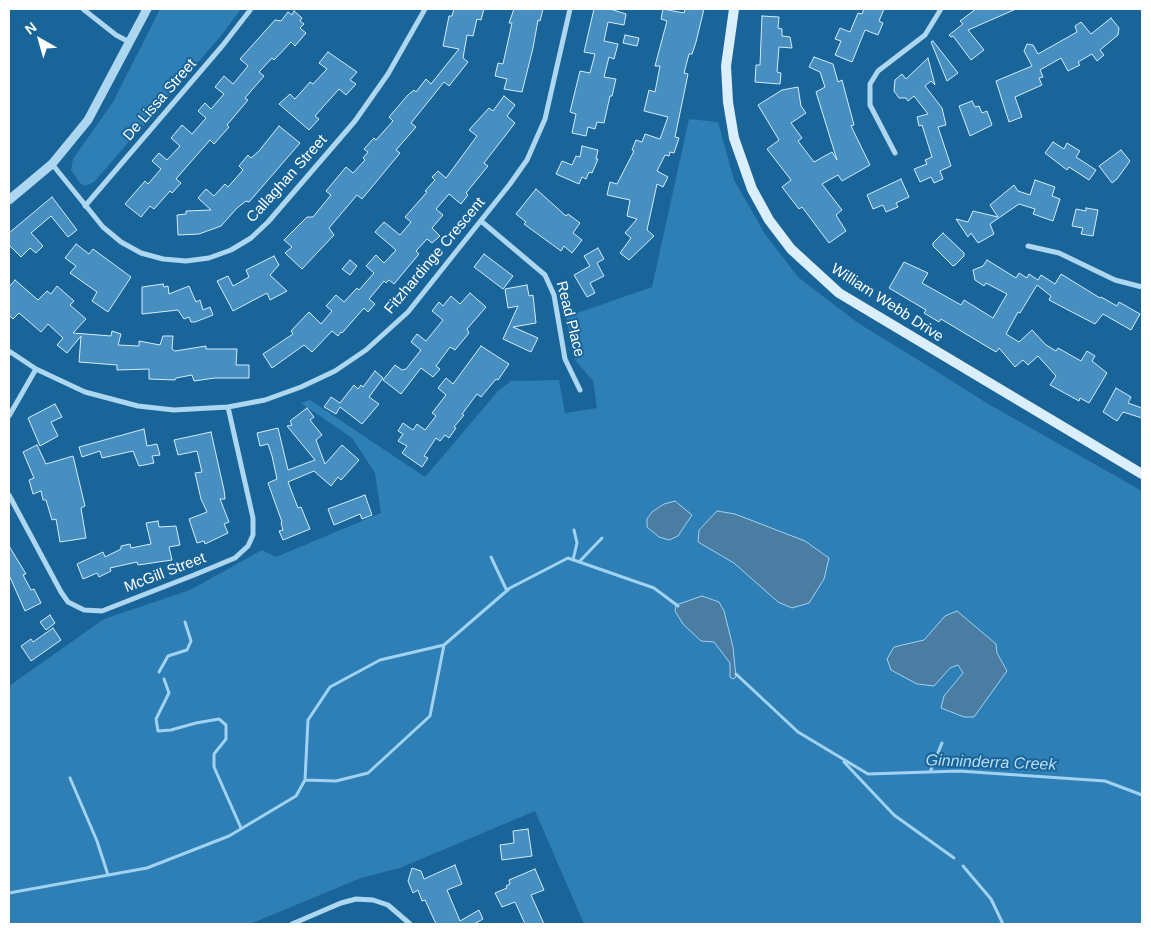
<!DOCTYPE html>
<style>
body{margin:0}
#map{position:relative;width:1151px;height:933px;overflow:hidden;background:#196498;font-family:Arial,sans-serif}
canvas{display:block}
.frame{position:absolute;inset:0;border:10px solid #fff;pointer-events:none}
.north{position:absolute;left:15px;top:15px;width:50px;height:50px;-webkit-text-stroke:4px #196498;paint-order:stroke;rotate:322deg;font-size:14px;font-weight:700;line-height:20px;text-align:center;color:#fff}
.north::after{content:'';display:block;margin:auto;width:18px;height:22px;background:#fff;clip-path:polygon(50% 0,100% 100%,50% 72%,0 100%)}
</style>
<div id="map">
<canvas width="1151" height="933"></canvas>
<div class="frame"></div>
<div class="north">N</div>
</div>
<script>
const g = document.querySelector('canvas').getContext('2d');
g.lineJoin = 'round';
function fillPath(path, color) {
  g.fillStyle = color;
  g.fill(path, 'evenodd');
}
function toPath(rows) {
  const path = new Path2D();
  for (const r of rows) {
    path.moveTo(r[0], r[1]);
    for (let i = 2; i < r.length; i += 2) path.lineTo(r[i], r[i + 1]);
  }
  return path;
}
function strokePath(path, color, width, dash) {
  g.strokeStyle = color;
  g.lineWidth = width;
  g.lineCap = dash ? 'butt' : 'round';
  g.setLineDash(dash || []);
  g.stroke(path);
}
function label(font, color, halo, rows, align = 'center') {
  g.font = font + ' Arial,sans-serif';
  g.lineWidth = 4;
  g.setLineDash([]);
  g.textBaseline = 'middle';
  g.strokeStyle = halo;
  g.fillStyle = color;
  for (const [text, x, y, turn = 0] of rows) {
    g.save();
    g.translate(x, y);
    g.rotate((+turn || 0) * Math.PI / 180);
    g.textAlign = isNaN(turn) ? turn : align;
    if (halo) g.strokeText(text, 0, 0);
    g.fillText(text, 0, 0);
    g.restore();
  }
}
const green = toPath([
 [160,9,241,9,220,37,94,182,85,186,80,183,71,170,73,159,113,102],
 [689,119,718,122,734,180,765,234,798,277,858,323,928,366,985,402,1142,491,1142,924,584,924,535,811,400,868,361,878,250,924,9,924,9,686,104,619,190,590,262,550,276,557,381,513,375,473,352,438,301,403,310,400,425,477,499,390,511,381,559,380,565,413,597,408,593,381,575,360,566,317,652,287]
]);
const water = toPath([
 [675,501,692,515,678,536,669,540,659,537,647,527,647,519,652,512,664,504,675,501],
 [717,511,735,514,805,541,829,558,824,579,809,603,792,608,778,602,734,563,698,542,699,530,717,511],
 [702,596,719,602,724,611,733,647,736,677,733,679,730,677,730,663,714,642,701,641,683,624,675,611,676,605,702,596],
 [957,611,996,644,997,653,1007,671,974,717,964,717,941,708,944,696,963,673,958,665,950,668,934,686,917,684,891,670,887,659,894,647,924,640,945,616,957,611]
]);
const stream = toPath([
 [491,557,507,591],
 [573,560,577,543,574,530],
 [579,562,602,538],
 [159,672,168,656,187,650,191,641,185,622],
 [736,674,798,732,868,774,959,771,1105,781,1142,795],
 [164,679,169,693,156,719,158,731,171,730,196,723,219,719,226,725,226,739,214,754,214,767,241,828],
 [844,762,894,815,954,858],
 [930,772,942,743],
 [70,778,97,841,108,875],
 [305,780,308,720,330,687,380,660,444,645],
 [963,866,991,899,1003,924],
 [9,893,147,868,229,836,296,796,305,780,336,781,368,773,430,716,444,645,510,588,568,558,654,588,678,606]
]);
const building = toPath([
 [454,9,484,9,481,20,477,19,473,36,467,35,463,58,468,62,449,86,444,82,411,123,416,127,396,150,400,153,362,199,357,195,329,228,334,235,302,269,285,253,292,247,284,240,307,217,313,217,331,195,326,191,346,167,353,173,365,160,363,158,368,152,364,149,374,138,376,140,393,121,389,117,408,95,414,90,416,92,426,79,431,84,459,49,443,46,449,16,452,16,454,9],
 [514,9,543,9,540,21,538,20,533,48,522,92,504,89,507,79,495,76,498,63,503,64,512,23,509,23,514,9],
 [594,9,610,9,626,14,624,25,608,22,604,41,618,44,614,59,609,57,604,77,616,79,612,96,610,96,604,123,597,122,595,129,588,127,586,136,572,133,576,114,570,112,580,71,590,73,595,54,584,52,594,9],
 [663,9,684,13,685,9,704,9,696,42,692,54,689,54,684,73,688,74,675,137,679,138,674,153,670,152,669,156,665,155,657,171,668,177,663,187,657,184,647,230,654,236,629,260,620,253,631,238,625,233,637,219,627,216,630,200,607,195,610,182,617,184,634,151,632,150,636,140,642,142,645,134,660,139,668,117,644,111,649,90,655,92,660,66,655,66,667,21,661,19,663,9],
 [864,9,884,9,879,21,883,23,878,35,865,30,852,62,835,55,841,41,835,39,840,28,850,32,858,13,862,14,864,9],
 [976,9,1016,9,968,30,984,50,971,60,953,36,951,37,949,35,963,24,960,21,976,9],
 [294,11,302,18,300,21,304,24,300,28,306,33,295,46,291,42,274,60,272,58,259,72,264,76,245,98,248,100,227,125,229,127,214,144,210,140,182,172,176,179,181,183,172,193,170,191,154,209,150,206,141,217,125,204,145,181,148,184,161,169,152,161,159,153,167,160,180,146,171,138,182,125,192,134,206,118,198,111,205,103,211,109,224,94,215,87,224,76,233,84,248,66,240,59,275,20,281,21,288,12,292,15,294,11],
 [762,16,779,17,778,28,782,29,782,36,790,37,792,48,779,47,777,72,781,73,780,84,755,82,756,65,760,65,762,16],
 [1111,18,1119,28,1118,35,1100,50,1104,55,1097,61,1092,54,1078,62,1080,65,1068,71,1061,58,1040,70,1043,77,1039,78,1042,85,1015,97,1022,117,1009,122,996,81,1032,66,1024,51,1027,44,1033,45,1038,54,1077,32,1075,26,1081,22,1091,34,1111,18],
 [625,35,639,38,637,46,623,43,625,35],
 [933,41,958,73,947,81,931,42,933,41],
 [328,52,357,72,350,80,356,84,346,95,339,89,315,116,319,119,309,130,279,104,290,94,295,99,310,82,313,84,327,69,319,63,328,52],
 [814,57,833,64,838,82,842,80,854,125,851,126,870,165,842,181,838,175,822,184,842,210,836,215,846,231,829,243,802,207,799,209,782,187,791,180,767,149,779,140,758,105,782,90,798,87,801,106,806,113,791,123,802,138,798,141,814,162,832,152,837,160,816,92,825,87,820,72,809,67,814,57],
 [928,58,935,85,931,81,925,86,942,108,946,125,938,127,951,166,940,171,943,179,934,183,931,177,920,182,914,169,927,164,925,160,932,157,922,125,919,126,917,117,928,114,914,96,908,101,906,98,899,98,894,91,895,80,902,74,906,79,928,58],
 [504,96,515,105,507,116,515,123,484,163,488,166,466,193,468,195,461,204,449,194,436,209,443,215,432,228,440,236,432,243,427,239,416,251,419,254,394,284,389,280,386,283,384,281,369,299,375,304,368,312,364,308,342,333,341,332,338,336,332,331,312,352,304,345,272,368,263,354,293,334,291,331,309,312,321,324,332,311,326,306,336,295,344,302,357,288,359,290,374,273,366,266,376,255,384,263,396,250,375,232,384,222,400,235,411,222,405,217,427,192,425,191,435,180,432,177,438,171,446,178,477,136,469,130,489,108,493,111,504,96],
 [972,101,975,107,979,106,982,113,987,111,992,125,970,136,959,106,972,101],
 [279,126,300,143,249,202,246,201,237,208,221,226,199,234,178,235,177,215,186,214,186,211,211,210,198,198,206,189,214,196,225,184,228,187,243,170,239,166,248,155,251,158,259,151,279,126],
 [1053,142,1064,149,1067,143,1080,151,1076,157,1096,170,1089,180,1069,167,1067,170,1045,153,1053,142],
 [582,146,598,150,596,159,598,159,592,173,589,172,586,179,582,177,579,184,556,174,562,161,572,165,576,156,580,157,582,146],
 [1121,150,1130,161,1117,179,1112,183,1099,166,1121,150],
 [901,179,909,197,896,203,898,207,886,212,883,205,873,209,867,195,901,179],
 [1035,180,1055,187,1052,196,1060,199,1053,221,1033,214,1035,209,1019,204,990,224,994,234,978,243,971,233,968,237,956,219,968,222,973,211,998,217,990,205,1014,185,1018,191,1030,195,1035,180],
 [536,189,566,216,568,214,580,223,573,233,582,240,572,253,564,246,561,251,524,224,526,222,516,214,536,189],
 [52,197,77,230,68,237,51,216,31,233,43,246,36,253,30,248,21,257,9,245,9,233,52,197],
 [1086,208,1098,210,1093,236,1081,234,1083,228,1072,226,1076,209,1086,211,1086,208],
 [943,233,964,253,964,256,955,265,953,266,933,246,933,243,943,233],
 [76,244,89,254,93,249,131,277,108,312,92,301,97,292,70,273,76,266,65,258,76,244],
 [598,248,604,259,597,263,604,276,590,283,595,293,587,297,574,275,590,266,584,256,598,248],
 [484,254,513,276,503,289,474,267,484,254],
 [274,256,279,265,270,275,287,291,270,300,267,293,233,311,217,281,228,276,233,286,249,277,246,270,274,256],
 [350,260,357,266,350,275,342,269,350,260],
 [987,260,1016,278,1019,273,1027,278,1029,274,1038,280,1041,275,1055,284,1061,274,1100,298,1101,297,1117,306,1119,302,1140,314,1131,330,1103,314,1095,324,1049,300,1051,296,1037,285,1020,313,1018,312,1006,334,1019,342,1032,330,1046,345,1056,351,1058,348,1081,361,1087,351,1095,356,1092,361,1107,373,1089,403,1080,398,1079,401,1050,385,1056,376,1038,356,1028,365,1023,360,1015,367,999,348,996,352,941,319,939,322,924,313,926,310,889,288,904,262,928,273,922,283,961,305,964,300,993,318,1007,294,986,283,984,286,975,280,973,270,983,266,987,260],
 [15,280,38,300,47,291,51,294,57,286,74,301,70,305,86,319,73,333,111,336,112,331,121,334,118,345,139,346,139,341,160,345,163,336,173,336,172,349,175,351,206,346,206,349,237,349,236,365,249,365,249,378,215,378,194,381,192,375,176,378,175,380,149,379,149,369,117,370,117,365,79,362,81,336,67,353,57,345,63,338,48,324,41,332,19,313,13,319,9,315,9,287,15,280],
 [163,284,164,287,168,286,169,294,189,286,196,302,200,300,203,310,210,307,213,315,195,322,191,322,189,317,184,319,178,310,142,314,142,287,163,284],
 [527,285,529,296,533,295,536,323,513,327,538,338,531,352,503,339,518,306,508,308,505,289,527,285],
 [470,293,486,307,467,329,469,333,455,350,450,347,436,366,440,369,433,377,421,368,401,394,383,380,395,365,402,370,406,369,421,350,411,342,417,334,426,341,443,320,432,311,439,302,443,306,451,296,460,304,470,293],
 [481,346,509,364,498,380,496,379,481,397,477,394,462,414,464,415,454,427,456,428,449,438,445,435,440,441,436,438,424,456,428,458,422,467,402,453,407,446,398,441,403,434,398,431,403,423,413,430,417,424,425,430,436,416,432,413,446,395,438,388,446,378,453,384,481,346],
 [375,371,383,378,369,397,379,404,362,424,340,407,336,414,324,407,331,397,340,403,354,385,358,389,361,385,363,387,375,371],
 [1116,388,1131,397,1128,403,1142,408,1142,418,1123,412,1117,421,1103,412,1116,388],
 [55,404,62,417,51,422,58,436,40,446,28,418,55,404],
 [307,408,314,417,310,420,322,435,316,440,325,464,342,445,359,460,341,480,338,477,331,486,314,471,288,482,298,508,301,507,310,529,283,540,279,531,283,530,281,523,282,522,268,483,277,479,272,456,268,444,260,446,257,433,278,428,288,470,315,460,287,426,292,425,290,421,307,408],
 [144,429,147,446,157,444,160,455,152,456,154,463,139,466,133,451,102,458,100,451,82,457,79,447,144,429],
 [211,432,224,490,225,499,220,499,229,522,224,524,228,533,205,544,204,541,197,543,189,519,207,512,201,499,195,473,202,472,197,451,178,455,174,440,211,432],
 [37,445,46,464,73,456,85,506,81,508,86,538,60,542,56,519,52,520,46,500,43,500,41,491,33,494,29,480,34,478,23,452,37,445],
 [365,495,372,515,362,519,360,514,334,525,328,509,365,495],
 [158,521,159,527,176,526,180,545,169,547,172,560,138,565,137,562,110,568,111,571,99,577,97,573,83,579,77,564,103,552,105,557,121,549,121,546,130,544,131,548,151,544,146,523,158,521],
 [9,546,26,574,23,575,31,590,34,589,41,603,25,611,9,575,9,546],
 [50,615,55,623,46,630,40,622,50,615],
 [53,628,61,640,31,661,21,646,31,639,33,642,53,628],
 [528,829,532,856,502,860,500,845,514,843,513,831,528,829],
 [455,865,462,884,447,890,460,921,479,910,483,919,474,924,436,924,425,900,422,901,418,890,413,893,408,881,412,868,421,871,424,879,455,865],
 [535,869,544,890,531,895,544,924,525,924,515,902,502,907,495,893,507,888,506,886,510,884,509,880,535,869]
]);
const minor = toPath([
 [83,9,116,35,129,42],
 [895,153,870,105,870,84,878,71,925,35,941,9],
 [52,164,103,227,121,242,141,253,163,259,186,261,209,258,231,250,251,238,268,222,355,121,388,74,425,9],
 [85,206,223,45,251,9],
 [481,221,545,275,554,295,565,359,580,390],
 [1028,246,1059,253,1115,280,1142,287],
 [9,351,36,369,85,392,138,406,174,410,228,407,265,400,301,387,335,371,366,350,408,312,510,184,527,160,545,119,570,9],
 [9,416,36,369],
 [9,495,61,592,68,602,84,610,102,611,194,575,235,558,248,546,253,535,253,518,228,407],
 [292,924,341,903,356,899,373,900,388,905,410,924]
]);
const tertiary = toPath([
 [9,200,52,164,88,120,147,9]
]);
const secondary = toPath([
 [734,9,726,66,728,102,734,138,752,189,769,220,791,249,839,293,1142,474]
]);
const streetNames = [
 ["De Lissa Street",160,100,-49],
 ["Callaghan Street",287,179,-48],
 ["Fitzhardinge Crescent",435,256,-50],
 ["William Webb Drive",887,303,33],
 ["Read Place",570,319,76],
 ["McGill Street",165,573,-21]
];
const waterNames = [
 ["Ginninderra Creek",991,763,2]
];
fillPath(green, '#2d7fb6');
fillPath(water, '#4a7da1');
strokePath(water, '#a0d3f3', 1);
strokePath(stream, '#a0d3f3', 3);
fillPath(building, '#468fc0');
strokePath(building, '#d4ecfc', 1);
strokePath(minor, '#add6f1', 5);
strokePath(tertiary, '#add6f1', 9);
strokePath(secondary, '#dbeefb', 10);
label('15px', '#fff', '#196498', streetNames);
label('italic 16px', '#b9dff7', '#196498', waterNames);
</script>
